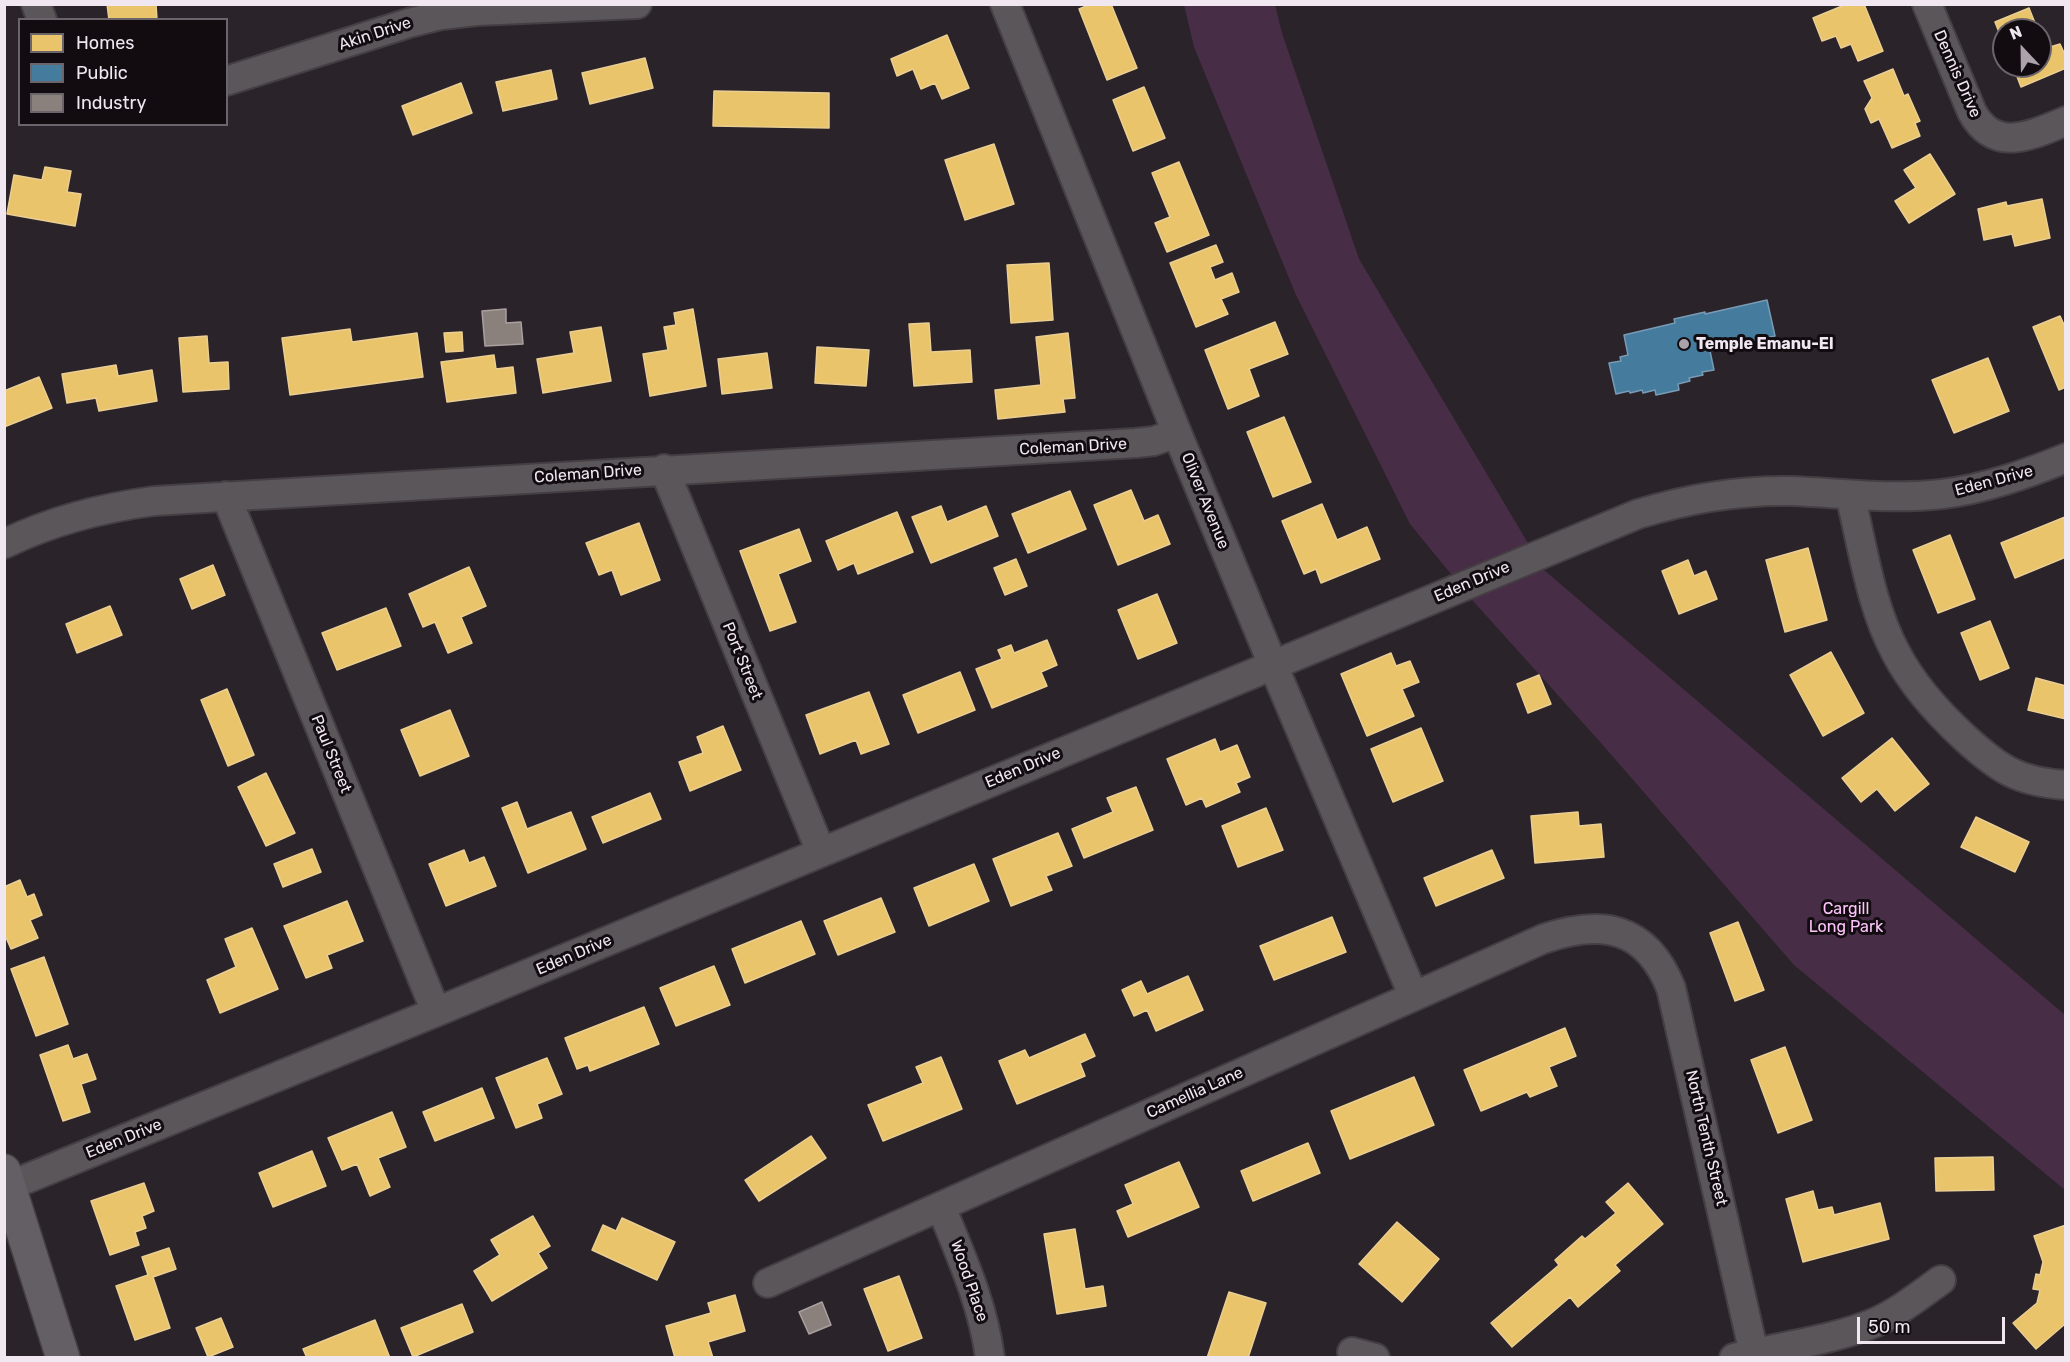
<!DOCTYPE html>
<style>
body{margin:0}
#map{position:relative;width:2070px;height:1362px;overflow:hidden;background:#2a2329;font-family:Rubik,sans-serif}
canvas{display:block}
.frame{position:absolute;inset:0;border:6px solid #f0e7f0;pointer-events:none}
.legend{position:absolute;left:18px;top:18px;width:210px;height:108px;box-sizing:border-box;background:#120c11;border:2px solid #6b646a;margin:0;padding:8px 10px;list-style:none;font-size:18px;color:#f0e7f0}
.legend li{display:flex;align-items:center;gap:12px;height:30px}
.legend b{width:30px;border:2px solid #6b646a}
.north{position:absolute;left:1992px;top:18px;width:60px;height:60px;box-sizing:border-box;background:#120c11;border:2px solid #6b646a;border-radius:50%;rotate:338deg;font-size:16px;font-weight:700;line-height:24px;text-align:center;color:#f0e7f0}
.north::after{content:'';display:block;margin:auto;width:21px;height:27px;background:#aba2aa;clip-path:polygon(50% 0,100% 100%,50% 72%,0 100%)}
.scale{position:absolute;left:1857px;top:1317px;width:148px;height:27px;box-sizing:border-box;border:3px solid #f0e7f0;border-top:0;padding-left:8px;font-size:18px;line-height:21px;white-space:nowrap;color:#f0e7f0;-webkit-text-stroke:4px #120c11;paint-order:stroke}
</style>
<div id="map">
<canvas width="2070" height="1362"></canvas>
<div class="frame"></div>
<ul class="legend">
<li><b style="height:16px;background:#e9c46a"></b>Homes</li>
<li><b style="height:16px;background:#457b9d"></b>Public</li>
<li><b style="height:16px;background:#8a817c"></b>Industry</li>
</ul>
<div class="north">N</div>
<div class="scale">50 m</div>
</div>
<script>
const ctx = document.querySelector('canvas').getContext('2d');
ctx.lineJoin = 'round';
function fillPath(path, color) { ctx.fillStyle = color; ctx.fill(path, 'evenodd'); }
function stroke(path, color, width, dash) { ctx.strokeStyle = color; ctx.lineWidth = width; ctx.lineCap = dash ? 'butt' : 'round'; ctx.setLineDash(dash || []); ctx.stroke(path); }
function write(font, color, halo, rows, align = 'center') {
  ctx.font = font + ' Rubik,sans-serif'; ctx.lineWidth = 6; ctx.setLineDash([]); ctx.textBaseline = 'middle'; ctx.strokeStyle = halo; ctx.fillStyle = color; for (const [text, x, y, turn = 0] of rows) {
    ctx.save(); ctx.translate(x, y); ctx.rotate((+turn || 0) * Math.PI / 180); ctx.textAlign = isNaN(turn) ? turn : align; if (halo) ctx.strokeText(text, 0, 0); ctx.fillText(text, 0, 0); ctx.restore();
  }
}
fillPath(new Path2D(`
 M1184,5H1275L1282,33L1359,259L1544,570L2065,1015V1190L1794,965L1601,743L1473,601L1410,524L1296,295L1194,47Z`), '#472d46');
const homes = new Path2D(`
 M107,4H156L157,20H109Z
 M1091,4H1111L1137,68L1107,80L1079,9Z
 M1847,4H1864L1883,51L1858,61L1851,44L1841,48L1836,36L1822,41L1813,18Z
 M2029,8L2035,23L2030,25L2032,30H2004V45L1995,22Z
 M947,35L969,88L942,99L935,83L921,89L913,69L897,76L891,59Z
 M2060,44L2066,57V68L2021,87L2013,66H2040V50Z
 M645,58L653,88L590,104L582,73Z
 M1893,69L1904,96L1908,94L1920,121L1915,123L1920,136L1892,148L1879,119L1871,123L1865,109L1872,98L1864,81Z
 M551,70L557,99L503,111L496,82Z
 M461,83L472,113L413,135L402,106Z
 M1144,87L1165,138L1133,151L1113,100Z
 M714,91L829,93V128L713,126Z
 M994,144L1014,204L965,220L945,160Z
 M1930,154L1955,194L1909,223L1895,201L1916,188L1904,170Z
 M1179,162L1209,235L1167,252L1155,223L1170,217L1152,173Z
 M45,167L71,171L67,192L81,194L75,226L7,214L14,175L42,180Z
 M2042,199L2050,238L2015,246L2012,234L1984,240L1978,209L2006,202L2007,206Z
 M1216,245L1223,262L1210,267L1215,280L1232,273L1239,292L1221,299L1228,314L1196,327L1170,263Z
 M1049,263L1053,320L1011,323L1007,265Z
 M693,309L706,386L650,396L643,354L668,350L664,327L676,325L674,313Z
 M2060,316L2066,329V387L2059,390L2033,327Z
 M1275,322L1288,354L1249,369L1259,396L1228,409L1205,350Z
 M929,323L931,352L970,350L972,382L914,386L909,324Z
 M601,327L611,381L543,393L537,359L574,353L570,332Z
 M350,329L352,342L417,333L423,377L290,395L282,338Z
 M462,332L463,351L446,352L444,333Z
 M1068,333L1075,398L1063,399L1065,412L998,419L995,390L1041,385L1036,337Z
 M207,336L209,363L228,362L229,389L183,392L179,338Z
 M817,347L869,350L866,386L815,383Z
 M767,353L772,388L722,394L718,359Z
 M494,355L496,369L513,367L516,393L447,402L441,362Z
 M1988,358L2009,411L1954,433L1932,380Z
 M116,365L118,376L152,370L157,401L99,411L96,398L67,403L62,374Z
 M39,377L52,408L4,427V391Z
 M1284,417L1311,482L1273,497L1247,432Z
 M1131,490L1144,521L1158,515L1170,544L1118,565L1094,505Z
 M1070,491L1086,529L1028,553L1012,514Z
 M1322,504L1337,540L1367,527L1380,559L1321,583L1316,569L1304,574L1282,521Z
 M941,506L947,522L986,506L998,536L931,563L912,517Z
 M897,512L913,552L858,574L854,563L838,570L826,541Z
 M2065,517L2066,557L2015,578L2001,543Z
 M639,523L660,580L621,595L612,570L599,575L586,543Z
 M799,529L811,561L778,574L796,622L770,631L740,551Z
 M1950,535L1975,599L1938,613L1913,550Z
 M1808,548L1827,620L1785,632L1766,560Z
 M1016,559L1027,586L1005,595L994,568Z
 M1688,560L1694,576L1706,571L1717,599L1679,614L1662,571Z
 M213,565L225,595L192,609L180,579Z
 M469,567L486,606L461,617L472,643L448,653L435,622L423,627L409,594Z
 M1157,594L1177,643L1138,659L1118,610Z
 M110,606L122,635L77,653L66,624Z
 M386,608L401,646L337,670L322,633Z
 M1990,621L2009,668L1980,680L1961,633Z
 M1047,640L1057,665L1041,672L1047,686L992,708L976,669L1002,659L998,650L1011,645L1014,653Z
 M1831,652L1864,713L1823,736L1790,675Z
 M1391,653L1396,666L1410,661L1419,682L1402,689L1414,716L1367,736L1341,674Z
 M960,672L975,710L918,733L903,695Z
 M1539,675L1551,704L1528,713L1517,684Z
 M2036,678L2066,686V719L2028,710Z
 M227,689L254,755L228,766L201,700Z
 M869,692L889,744L861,754L856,740L820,754L806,715Z
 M450,710L469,756L420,776L401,730Z
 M723,726L741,770L690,791L679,762L703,753L697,737Z
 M1421,728L1443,781L1393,802L1371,749Z
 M1892,738L1929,784L1895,811L1877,789L1861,802L1842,778Z
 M1215,739L1220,752L1237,745L1250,777L1236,783L1240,792L1206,807L1202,798L1186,805L1167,759Z
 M266,773L295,833L266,846L238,787Z
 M1136,787L1153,830L1084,858L1072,829L1113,812L1107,798Z
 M650,793L661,819L603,843L592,817Z
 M517,802L527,829L571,812L586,849L528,873L502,808Z
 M1266,808L1283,850L1238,867L1222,826Z
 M1578,812L1579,826L1601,824L1604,857L1535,863L1531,816Z
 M1976,817L2029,842L2015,872L1961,847Z
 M1058,833L1072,866L1046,876L1052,890L1011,906L993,859Z
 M312,849L321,872L283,887L274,864Z
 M464,850L469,863L484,857L496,886L446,906L429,864Z
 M1492,850L1504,878L1436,906L1424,878Z
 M974,864L989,901L929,926L914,888Z
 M20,880L27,897L34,894L42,915L30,920L38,938L11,949L4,933V887Z
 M881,898L895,932L838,955L824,921Z
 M347,901L363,941L327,955L332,968L306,978L284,926Z
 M1332,917L1346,952L1274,980L1260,946Z
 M801,921L815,954L745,983L732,949Z
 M1738,922L1764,990L1735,1001L1710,933Z
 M252,928L278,989L220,1013L207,980L236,967L225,939Z
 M44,957L68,1024L36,1036L11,969Z
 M714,966L730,1005L676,1026L660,988Z
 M1188,976L1203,1010L1156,1031L1147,1010L1134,1016L1122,990L1141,981L1147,994Z
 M644,1007L659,1044L590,1071L588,1065L577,1069L565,1038Z
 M1565,1028L1576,1056L1549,1067L1557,1086L1530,1097L1527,1092L1481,1111L1464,1070Z
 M1085,1034L1095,1056L1080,1063L1085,1076L1017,1104L999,1061L1025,1050L1029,1058Z
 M68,1045L73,1059L87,1054L96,1079L81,1084L90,1112L63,1121L40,1055Z
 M1785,1047L1812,1120L1778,1133L1751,1060Z
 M941,1057L962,1109L883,1141L868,1105L923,1083L916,1067Z
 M547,1058L562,1094L537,1104L542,1118L516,1128L496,1078Z
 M1414,1077L1434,1125L1350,1159L1331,1111Z
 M482,1088L494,1118L435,1141L423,1112Z
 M392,1112L406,1147L378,1158L390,1187L370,1196L357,1164L342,1170L328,1138Z
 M811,1136L826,1158L759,1201L745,1180Z
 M1308,1143L1320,1173L1253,1201L1241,1171Z
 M312,1151L326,1186L273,1207L259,1173Z
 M1993,1157L1994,1190L1936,1191L1935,1158Z
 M1179,1162L1199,1207L1128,1237L1117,1211L1133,1204L1125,1185Z
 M144,1183L154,1211L142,1216L146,1228L135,1232L139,1245L110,1255L91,1201Z
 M1628,1183L1663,1224L1615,1265L1620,1271L1578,1307L1570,1297L1512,1347L1491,1323L1559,1265L1555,1260L1582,1236L1585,1239L1616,1213L1606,1202Z
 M1813,1191L1818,1210L1832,1207L1834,1215L1880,1203L1889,1239L1803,1262L1786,1199Z
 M533,1216L550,1246L538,1253L547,1268L492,1301L474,1271L500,1255L491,1240Z
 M622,1218L675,1242L657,1280L592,1250L603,1225L616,1231Z
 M1397,1222L1439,1259L1402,1302L1359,1264Z
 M2066,1225L2065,1324L2036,1349L2013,1323L2037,1303L2040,1290L2033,1289L2036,1274L2040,1275L2043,1262L2034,1236Z
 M1075,1229L1085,1289L1103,1286L1106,1306L1057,1314L1044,1234Z
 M169,1248L176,1269L153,1277L170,1328L135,1340L116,1286L148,1275L142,1257Z
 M899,1276L922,1338L888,1351L864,1289Z
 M1229,1292L1266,1303L1248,1358H1207Z
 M735,1295L745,1331L708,1342L713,1358H675L666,1326L711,1313L708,1303Z
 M462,1304L473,1332L413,1357L401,1328Z
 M221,1318L233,1347L208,1357L196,1328Z
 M375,1320L390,1358H307L303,1349Z`);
fillPath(homes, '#e9c46a');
stroke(homes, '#ebce92', 1.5);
const public = new Path2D(`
 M1767,300L1775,336L1710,351L1714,370L1702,372L1703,375L1689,378L1690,381L1678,384L1679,390L1656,395L1655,390L1643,393L1642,390L1630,393L1629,391L1616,394L1609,363L1621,361L1620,357L1628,355L1624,335L1675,323L1674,319L1705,312V314Z`);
fillPath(public, '#457b9d');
stroke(public, '#789bb6', 1.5);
const industry = new Path2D(`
 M506,309V323L521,322L523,344L485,346L482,311Z
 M822,1302L831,1325L809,1334L799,1312Z`);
fillPath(industry, '#8a817c');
stroke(industry, '#a9a09f', 1.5);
const minor = new Path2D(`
 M36,4L42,20
 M1005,4L1177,433L1273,665L1413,995
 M1927,4L1972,112C1995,154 2032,135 2066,121
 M226,81L409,23L441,15L476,11L637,4
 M664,469L821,852
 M1850,495C1863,547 1870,605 1896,653C1913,686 1938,713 1965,738C1999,769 2018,782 2066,785
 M226,496L436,1012
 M4,544C53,520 101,508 154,501L1136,443L1154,441L1177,433
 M4,1188L436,1012L1638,514C1687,499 1739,490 1791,491C1842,493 1892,500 1942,494C1985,489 2026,474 2066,458
 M941,1207C961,1256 983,1304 990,1358
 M768,1283L1543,939C1602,919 1646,926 1671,988L1755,1358
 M1352,1352L1375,1358
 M1734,1358C1777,1347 1834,1340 1874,1323C1899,1312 1920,1295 1941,1280`);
const major = new Path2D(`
 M4,1171L63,1358`);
stroke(minor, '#453f44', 32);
stroke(major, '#453f44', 36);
stroke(minor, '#5a5659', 28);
stroke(major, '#645f64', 33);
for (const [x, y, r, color] of [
 [1684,344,6,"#aba2aa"]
]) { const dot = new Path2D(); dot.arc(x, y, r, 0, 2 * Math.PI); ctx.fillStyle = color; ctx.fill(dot); stroke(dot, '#120c11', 2); }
write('16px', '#f0e7f0', '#120c11', [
 ["Akin Drive",375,34,-18],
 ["Dennis Drive",1957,74,66],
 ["Coleman Drive",1073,447,-3],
 ["Coleman Drive",588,474,-4],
 ["Eden Drive",1994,481,-15],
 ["Oliver Avenue",1205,501,68],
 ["Eden Drive",1472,582,-23],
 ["Port Street",742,661,68],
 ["Paul Street",331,754,68],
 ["Eden Drive",1023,768,-23],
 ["Eden Drive",574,955,-23],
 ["Camellia Lane",1195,1093,-24],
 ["North Tenth Street",1706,1138,77],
 ["Eden Drive",124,1139,-22],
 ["Wood Place",969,1281,71]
]);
write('bold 16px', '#f0e7f0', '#120c11', [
 ["Temple Emanu-El",1696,344]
], 'left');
write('16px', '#fdc4fb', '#120c11', [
 ["Cargill",1846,909],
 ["Long Park",1846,927]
]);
</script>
